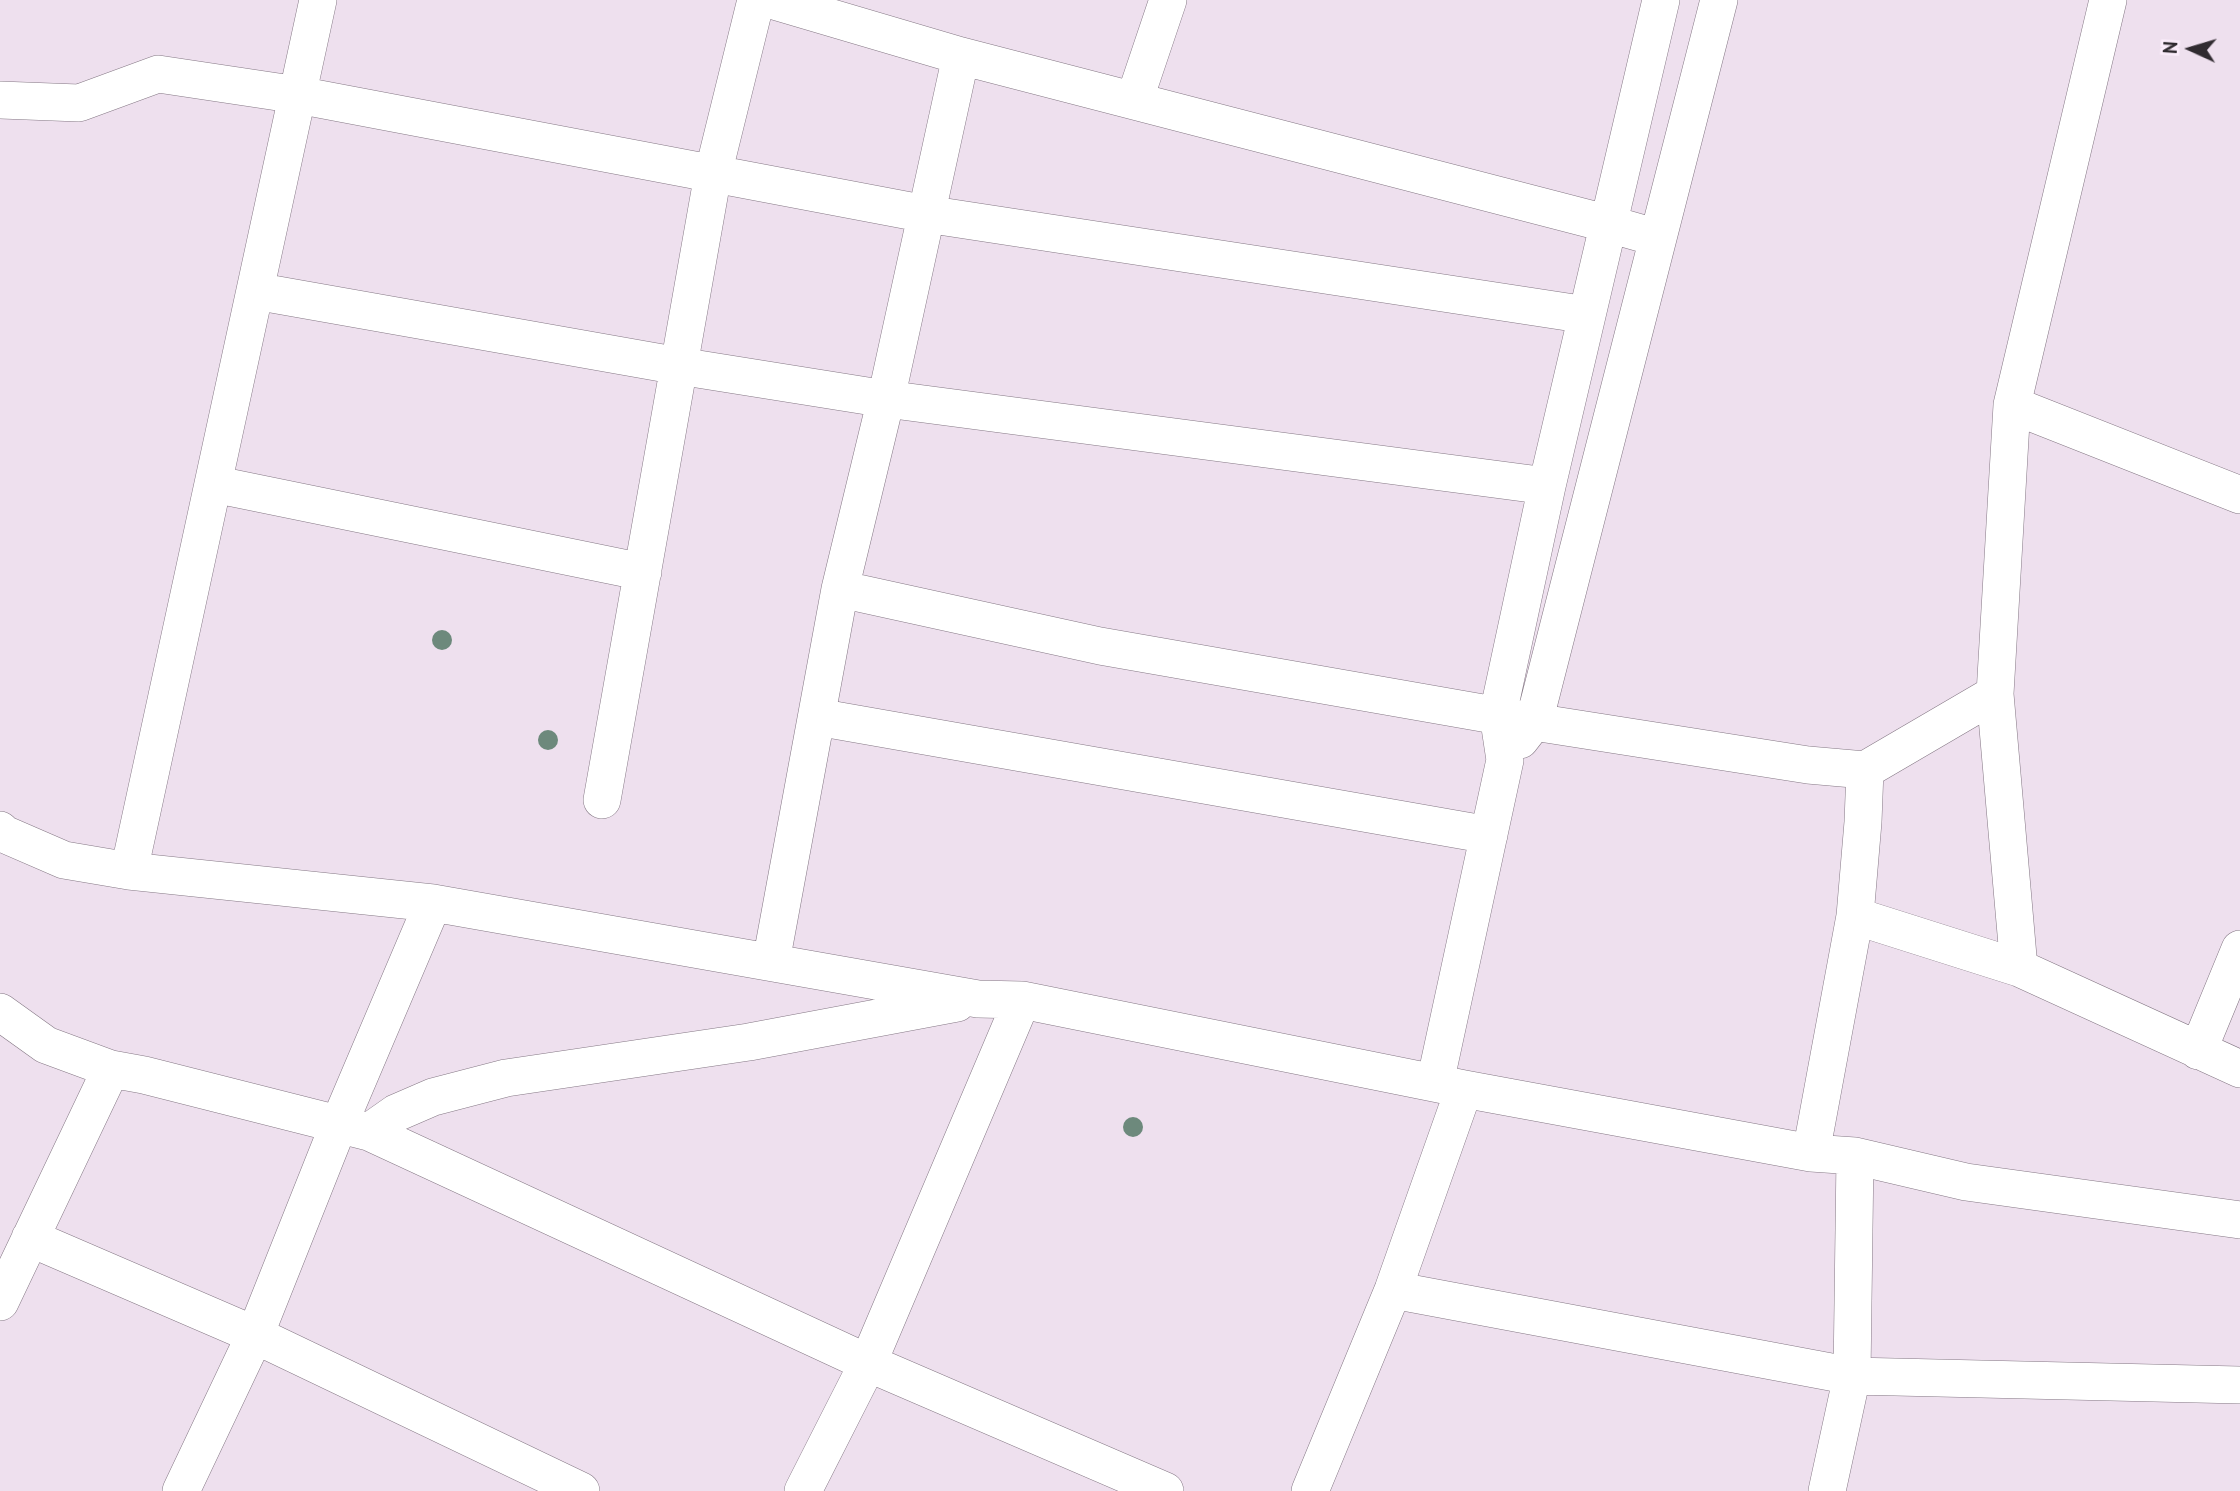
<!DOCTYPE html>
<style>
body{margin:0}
#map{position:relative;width:2240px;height:1491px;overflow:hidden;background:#eee0ee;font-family:"PT Sans",sans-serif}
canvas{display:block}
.north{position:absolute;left:2156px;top:14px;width:70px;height:70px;-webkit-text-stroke:5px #fbedfb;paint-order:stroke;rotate:274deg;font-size:19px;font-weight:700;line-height:28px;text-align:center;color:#302b30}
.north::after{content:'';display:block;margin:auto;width:24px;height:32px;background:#302b30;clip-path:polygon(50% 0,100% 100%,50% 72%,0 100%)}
</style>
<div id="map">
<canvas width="2240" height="1491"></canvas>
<div class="north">N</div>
</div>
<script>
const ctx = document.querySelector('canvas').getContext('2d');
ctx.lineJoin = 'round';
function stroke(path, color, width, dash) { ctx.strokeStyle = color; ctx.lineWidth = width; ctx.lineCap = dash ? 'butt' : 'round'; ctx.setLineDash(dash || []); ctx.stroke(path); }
const minor = new Path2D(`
 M771,0L961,56L1609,224L1658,238
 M0,100L79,103L158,74L298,95L926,214L1587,315
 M1134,101L1168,0
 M255,291L679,366L886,399L1547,486
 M2012,405L2240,495
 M213,484L643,572
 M840,589L1100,646L1534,722L1808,765L1865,770L1863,822L1855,916L1811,1153
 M817,717L1489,835
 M1520,740L1534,722L1719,0
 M1865,770L1995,694
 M602,800L713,174L756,0
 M0,830L4,834L64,860L129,871L433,903L978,999L1022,1000L1464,1089L1811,1153L1855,1156L1966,1182L2240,1220
 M129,871L318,0
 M1855,916L2019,968L2240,1069
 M771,962L840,589L886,399L961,56
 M2019,968L1995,694L2012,405L2108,0
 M0,1012L46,1045L111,1069L144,1075L369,1132L868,1363L1165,1491
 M2198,1051L2240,949
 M1435,1083L1505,760L1498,714L1547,486L1661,0
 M369,1132L396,1113L433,1097L506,1078L749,1042L957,1003
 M30,1238L255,1335L581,1491
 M1393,1290L1852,1376L2240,1385
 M0,1302L111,1069
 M181,1491L255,1335L339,1124L433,903
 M803,1491L868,1363L1022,1000
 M1310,1491L1393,1290L1464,1089
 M1827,1491L1852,1376L1855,1156`);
stroke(minor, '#857885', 38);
stroke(minor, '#fff', 37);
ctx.fillStyle = '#6d897c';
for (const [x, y] of [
 [442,640],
 [548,740],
 [1133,1127]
]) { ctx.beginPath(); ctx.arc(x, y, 10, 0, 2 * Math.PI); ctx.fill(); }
</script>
